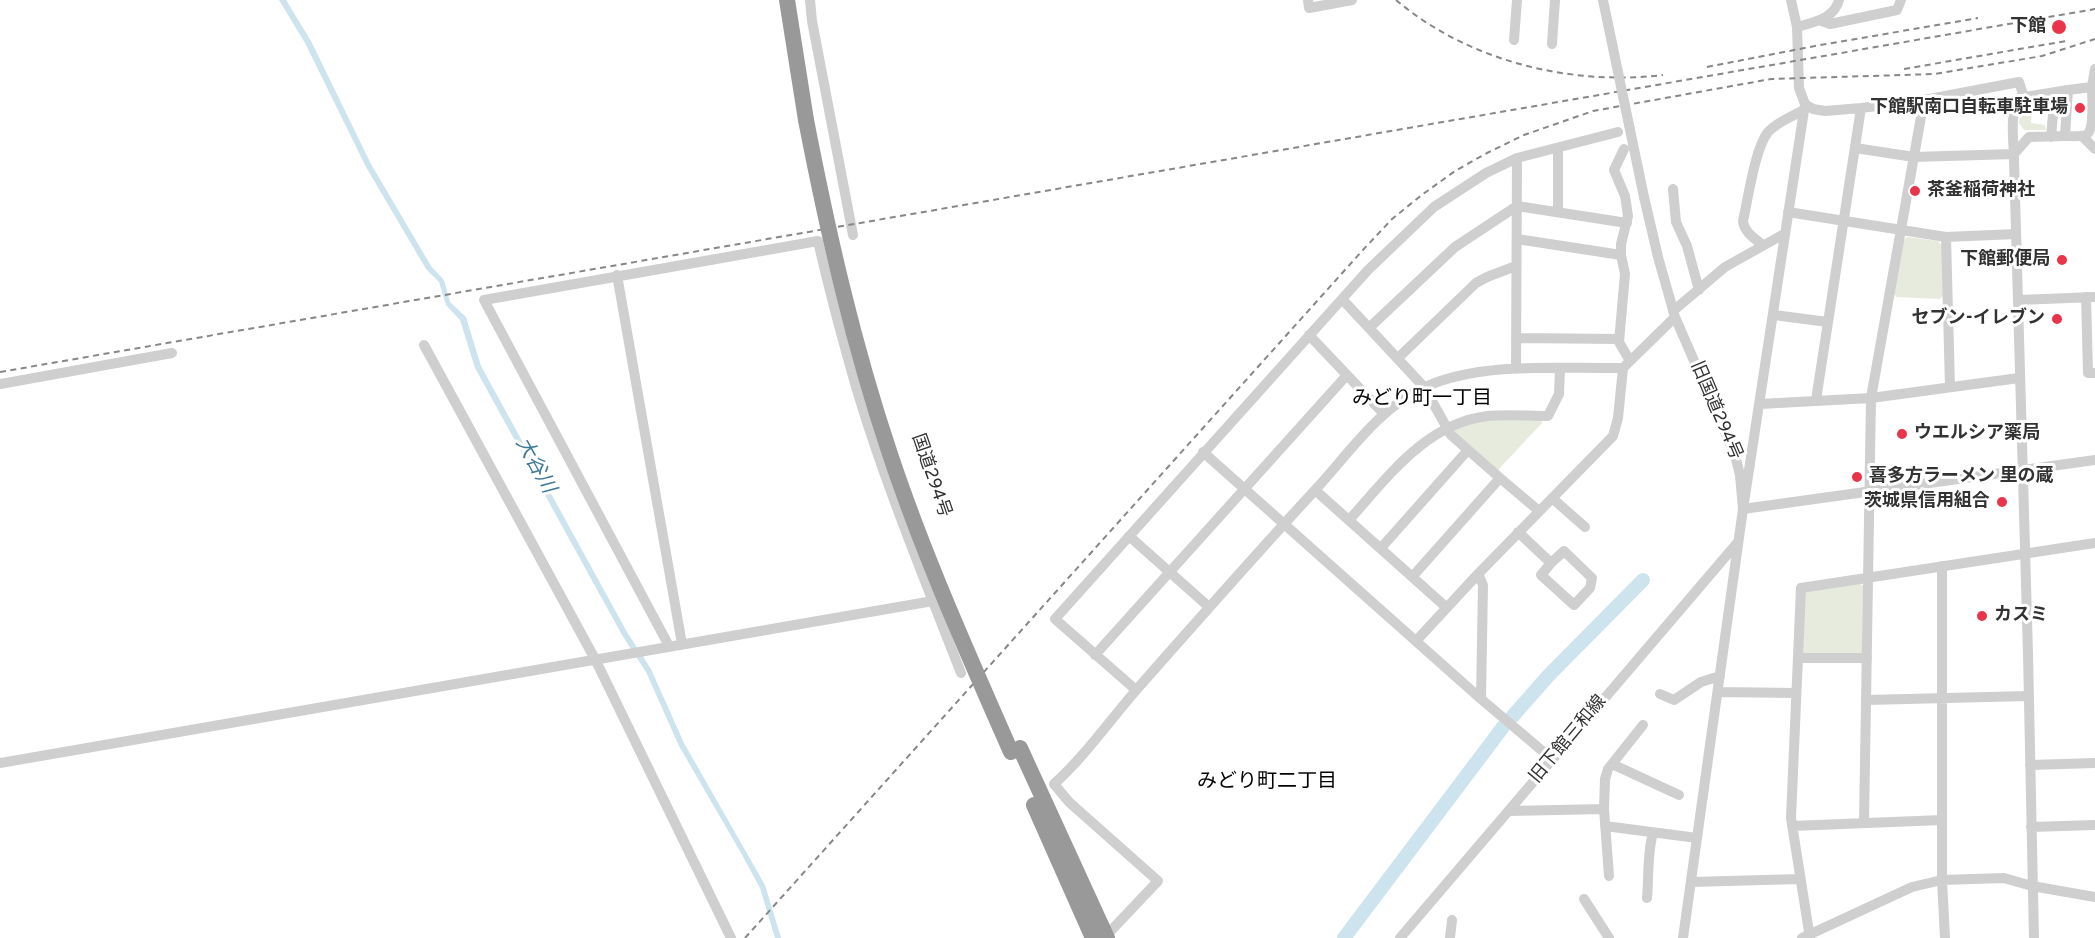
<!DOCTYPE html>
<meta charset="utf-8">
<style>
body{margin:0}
canvas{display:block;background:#fff}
</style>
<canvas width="2095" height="938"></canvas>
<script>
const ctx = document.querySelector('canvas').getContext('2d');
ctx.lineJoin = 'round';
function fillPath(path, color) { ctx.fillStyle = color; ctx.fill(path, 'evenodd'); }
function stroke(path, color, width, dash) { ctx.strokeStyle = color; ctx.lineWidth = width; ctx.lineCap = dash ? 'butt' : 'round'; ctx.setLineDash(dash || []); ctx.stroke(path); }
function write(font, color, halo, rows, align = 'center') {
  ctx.font = font + ' Overpass,"Noto Sans JP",sans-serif'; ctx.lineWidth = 6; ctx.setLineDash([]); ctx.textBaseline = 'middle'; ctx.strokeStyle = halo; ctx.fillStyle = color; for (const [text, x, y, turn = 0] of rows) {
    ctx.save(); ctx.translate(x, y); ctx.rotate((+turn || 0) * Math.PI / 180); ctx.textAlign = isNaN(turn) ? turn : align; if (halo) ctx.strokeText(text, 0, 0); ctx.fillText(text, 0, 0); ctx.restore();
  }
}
fillPath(new Path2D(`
 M2044,99H2047L2045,106L2032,109L2031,123L2045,125L2046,130H2024L2019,123C2021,103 2026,103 2044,99Z
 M1907,237L1938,241L1943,247L1944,295L1940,299L1896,297L1894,294L1903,241Z
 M1541,419L1542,423L1498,470L1454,433L1455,429L1483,420Z
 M1858,582L1863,586L1862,653L1802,655L1804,593L1807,590Z`), '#e6ebde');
fillPath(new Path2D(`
 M279,0H286L311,41L371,164L431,266L444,280L450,302L466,317L481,366L627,632L651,669L684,743L765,885L781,938H775L760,888L741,853L679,746L646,672L622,635L475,368L460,320L446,305L439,282L426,269L366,167L305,43Z`), '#cde3ee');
stroke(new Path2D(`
 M1512,717L1549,675L1643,580
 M1344,938L1503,727`), '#cde3ee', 14);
stroke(new Path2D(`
 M810,0L812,21L853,235
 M1308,0L1309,8L1352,0
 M1791,0L1797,27L1799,88L1805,104L1743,509L2095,460
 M1819,20L1830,24L1897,10L1901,0
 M1797,27C1814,22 1834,19 1839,0
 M1514,40L1517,0
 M1552,44L1555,0
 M2092,87L2095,69
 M1805,104L1813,109L1825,111L1861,108L1924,100L2019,82L2024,97
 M2065,136C2071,136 2080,137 2086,135C2095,130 2092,98 2092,87L2068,90
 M2082,136L2095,149
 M2051,137L2055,92
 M1558,148V212
 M1855,148L1914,157L2014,154L2029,137L2065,136L2068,90L2019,98C2009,114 2014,141 2014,160L2028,654L2034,938
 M1624,149L1614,170L1625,196L1628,216L1621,244V255L1625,274L1619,342L1630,361
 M1673,189L1676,222L1687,246L1699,290
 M1644,197L1658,257L1675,317L1735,455L1740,475L1743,509L1683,938
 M1788,212L1946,237L2016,234
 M1946,237L1950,387
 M1517,239L1621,255
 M1763,245C1755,239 1744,232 1743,221C1748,199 1755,148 1768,132C1777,122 1793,116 1804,110
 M617,275L682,644
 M2086,297L2088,373H2095
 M1342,299L1424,387L1451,435L1500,478L1413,576
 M2018,300L2095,297
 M1673,311L1725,267L1784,234
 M1774,315L1828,322
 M1369,328L1455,247L1517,206L1627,223
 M1309,335L1384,414
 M1516,338L1619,339
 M424,345L595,659L731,938
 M1398,358L1476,283L1487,277L1516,266
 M1516,369L1517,158
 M0,384L172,353
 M1816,400L1861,108
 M1760,404L1871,398L2019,378
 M1203,452L1481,699L1553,760
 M1500,478L1539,511
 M1315,490L1447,608
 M1552,498L1585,527
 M1349,520C1388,477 1426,423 1488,416C1507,414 1528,416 1548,416L1559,394L1560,369
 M1518,532L1551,563L1564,551L1592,578L1590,588L1574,605L1541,575L1551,563
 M1129,536L1209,607
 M1381,548L1468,450
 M1942,566V880L1945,938
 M1478,574L1483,585L1481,699
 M1416,641L1478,574L1613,436L1618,418L1623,368L1675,317
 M669,646L484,300L818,241C829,290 842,338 856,387C885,484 924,578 961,673
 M1095,655L1347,375
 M1799,658H1867
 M1136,690L1055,619L1368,270L1434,207L1486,173L1517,158L1618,132
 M1718,692L1796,693
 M1660,694L1674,700L1701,682L1720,676
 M1866,700L2028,696
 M0,763L933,601
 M1612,764L1679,795
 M2030,765L2095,763
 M1604,809L1605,779L1608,769L1643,725
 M1509,811L1604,809L1609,876
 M1864,823L1871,398L1924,100
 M1605,826L1697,838
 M1792,826L1942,820
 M2031,827L2095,825
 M1691,882L1800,879
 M1647,898C1649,876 1647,854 1653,833
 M1584,899L1609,938
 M1104,938L1158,881L1069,802L1054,784C1086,755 1110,720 1138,688C1197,621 1256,554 1317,488C1349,453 1380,407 1425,387C1481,361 1562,369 1623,368
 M1400,938L1738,542
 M1450,938L1452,920
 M1802,938L1912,887L1942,880L2004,878L2032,886L2095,897
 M1810,938L1791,818L1801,588L2095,543`), '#cfcfcf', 10);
stroke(new Path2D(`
 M787,0L806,120
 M1020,748L1107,938
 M1034,805L1093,938`), '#999', 16);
stroke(new Path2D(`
 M1396,0C1468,61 1570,86 1663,75
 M1707,67L1815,46L1978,18
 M1904,69L2066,41
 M0,372L2095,9
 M745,938L1362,251L1392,219L1423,194L1455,171L1487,153L1524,135L1593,111L1771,79L1935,74L2042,56L2095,39`), '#878787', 2, [6, 4.5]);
stroke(new Path2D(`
 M1603,0L1644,197`), '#cfcfcf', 10);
stroke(new Path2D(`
 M806,120C828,233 853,344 890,454C924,556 968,654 1011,752`), '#999', 16);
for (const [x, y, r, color] of [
 [2059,27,8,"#e8354b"],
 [2080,108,6,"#e8354b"],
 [1915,191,6,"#e8354b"],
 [2062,260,6,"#e8354b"],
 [2057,319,6,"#e8354b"],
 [1902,434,6,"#e8354b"],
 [1857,477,6,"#e8354b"],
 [2002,502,6,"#e8354b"],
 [1982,616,6,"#e8354b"]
]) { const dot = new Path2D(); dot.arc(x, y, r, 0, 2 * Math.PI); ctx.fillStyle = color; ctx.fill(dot); stroke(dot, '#fff', 2); }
write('bold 18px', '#323232', '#fff', [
 ["下館",2046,27],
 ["下館駅南口自転車駐車場",2068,108],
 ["茶釜稲荷神社",1927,191,"left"],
 ["下館郵便局",2050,260],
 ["セブン-イレブン",2045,319],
 ["ウエルシア薬局",1914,434,"left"],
 ["喜多方ラーメン 里の蔵",1869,477,"left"],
 ["茨城県信用組合",1990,502],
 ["カスミ",1994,616,"left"]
], 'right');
write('18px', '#323232', '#fff', [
 ["旧国道294号",1715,411,67],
 ["国道294号",930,476,71],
 ["旧下館三和線",1569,740,-50]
]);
write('20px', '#000', '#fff', [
 ["みどり町一丁目",1422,400],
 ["みどり町二丁目",1267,783]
]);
write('italic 20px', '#3d7897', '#fff', [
 ["大谷川",534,466,61]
]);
</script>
